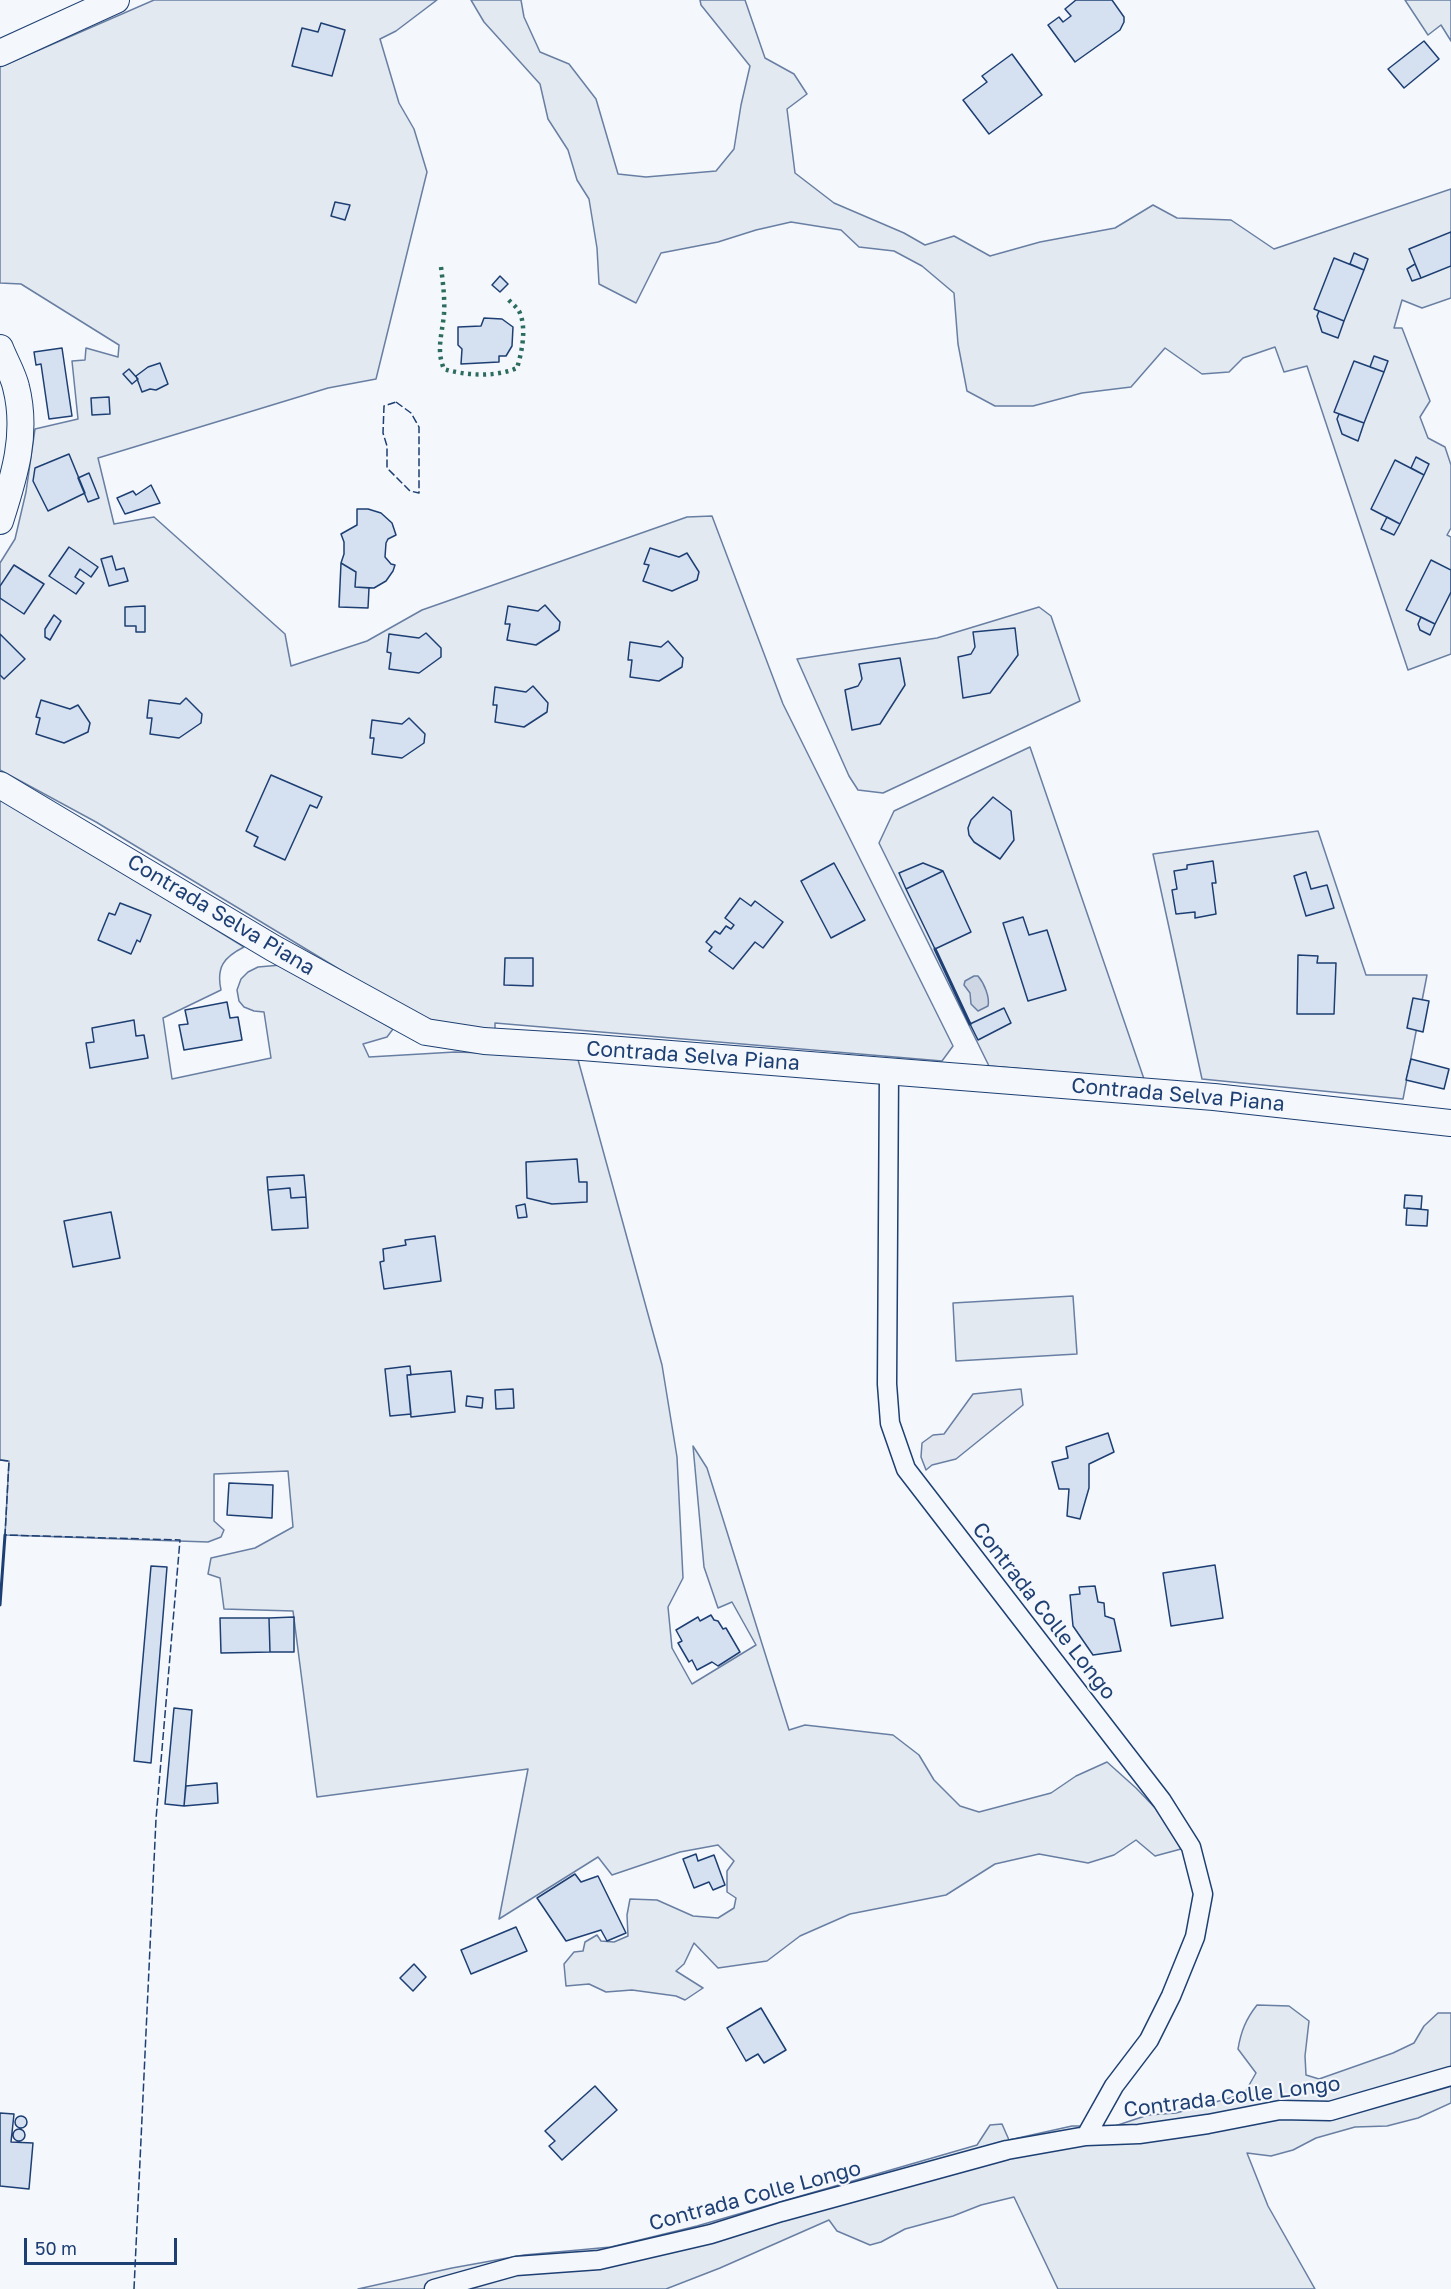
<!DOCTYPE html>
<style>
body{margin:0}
#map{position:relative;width:1451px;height:2289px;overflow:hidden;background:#f4f7fb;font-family:"Golos Text",sans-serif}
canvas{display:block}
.scale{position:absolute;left:24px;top:2238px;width:153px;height:27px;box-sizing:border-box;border:3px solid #1d3f73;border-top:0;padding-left:8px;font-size:18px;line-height:21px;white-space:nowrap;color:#1d3f73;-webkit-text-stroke:4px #f4f7fb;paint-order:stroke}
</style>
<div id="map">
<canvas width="1451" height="2289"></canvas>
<div class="scale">50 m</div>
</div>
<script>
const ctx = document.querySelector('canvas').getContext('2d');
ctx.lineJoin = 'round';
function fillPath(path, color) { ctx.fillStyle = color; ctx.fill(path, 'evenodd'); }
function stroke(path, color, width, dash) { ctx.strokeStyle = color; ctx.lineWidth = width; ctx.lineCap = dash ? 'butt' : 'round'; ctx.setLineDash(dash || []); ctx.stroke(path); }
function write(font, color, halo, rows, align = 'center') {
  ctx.font = font + ' "Golos Text",sans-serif'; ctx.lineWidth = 4.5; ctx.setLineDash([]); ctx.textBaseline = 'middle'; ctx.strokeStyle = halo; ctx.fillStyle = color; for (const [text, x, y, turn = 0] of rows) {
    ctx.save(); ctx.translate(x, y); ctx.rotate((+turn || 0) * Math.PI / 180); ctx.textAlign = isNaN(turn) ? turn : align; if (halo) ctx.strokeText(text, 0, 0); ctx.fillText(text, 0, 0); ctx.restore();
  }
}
const green = new Path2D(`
 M154,0H437L396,31L380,39L399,103L414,129L427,172L376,379L328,388L98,458L114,524L154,517L285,634L291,666L367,641L422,610L687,517L712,516L783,704L953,1046L942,1061L495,1023V1030L439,1023L405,1009L96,822L0,770V563L15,539L26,492L35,429L78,419L72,361L85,360L86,348L118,357L119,345L21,284L0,283V67Z
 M471,0H521L524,17L540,52L569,64L596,99L618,174L646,177L716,171L734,149L741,105L750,66L701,5L700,0H745L765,58L794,74L807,94L787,109L795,173L834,203L904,233L925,245L954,236L990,256L1040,242L1115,228L1153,205L1177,218L1231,220L1274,249L1451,189V298L1422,308L1402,300L1394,328H1402L1430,401L1420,417L1428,438L1445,447L1451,465V528L1447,535L1451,537V654L1408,670L1307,366L1284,372L1275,347L1243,358L1229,372L1202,374L1165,348L1131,387L1082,393L1033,406H995L967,391L958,344L954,293L922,266L894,251L859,247L841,230L791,222L756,230L718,242L661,253L636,303L599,284L597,248L589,199L577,180L568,150L548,119L540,84L484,22Z
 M1405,0H1451V41L1441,25L1428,35Z
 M1039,607L1051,616L1080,701L883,793L858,790L849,776L797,659L937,638Z
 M1030,747L1144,1079L989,1066L879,843L894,811Z
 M0,796L244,947C224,957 216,967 221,990L163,1018L172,1079L271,1058L264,1012L254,1011L244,1007L239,1001L237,990L241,979L248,972L258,967L281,965L393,1029L387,1037L363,1044L369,1057L455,1052L577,1056L662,1365L677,1457L683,1578L668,1607L672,1648L692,1684L756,1645L732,1602L718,1608L704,1567L693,1446L707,1468L789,1730L805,1725L893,1735L919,1755L934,1780L960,1806L979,1812L1051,1793L1076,1776L1107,1762L1136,1788L1162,1815L1181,1849L1155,1856L1136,1840L1114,1855L1088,1863L1039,1854L995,1864L946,1895L850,1914L800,1936L767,1961L718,1968L694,1943L684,1964L676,1971L703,1988L685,2000L676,1996L632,1990L606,1992L589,1984L566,1986L564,1964L574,1952L583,1951L585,1942L597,1935L601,1941L614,1942L628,1936L627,1915L630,1899L657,1900L693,1916L718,1918L734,1908L736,1898L727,1892V1871L734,1861L718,1845L680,1852L612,1875L598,1857L499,1919L528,1769L317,1797L293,1611L224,1609L220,1578L208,1574L211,1558L255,1548L293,1527L288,1471L214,1474V1521L224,1530L221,1537L208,1542L5,1535L9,1461L0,1460Z
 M1318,831L1366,975H1427L1403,1099L1202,1079L1153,854Z
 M1073,1296L1077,1354L956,1361L953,1303Z
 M1257,2005L1289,2006L1309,2021L1305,2056L1306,2075L1319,2079L1393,2053L1414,2043L1424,2026L1438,2013H1451V2103L1418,2118L1387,2126L1355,2127L1316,2138L1293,2150L1271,2156L1247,2153L1268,2206L1315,2289H1058L1014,2197L981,2205L953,2216L905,2229L881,2242L870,2245L837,2231L829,2220L720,2268L666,2289H358L452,2268L524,2255L611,2247L697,2226L977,2145L990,2125L1002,2124L1009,2140L1072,2126H1115L1148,2115L1176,2113L1244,2094L1256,2073L1238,2049C1241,2031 1246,2019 1257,2005Z`);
fillPath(green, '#e3e9f0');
stroke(green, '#687fa3', 1.5);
const parking = new Path2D(`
 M1021,1389L1023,1405L956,1459L932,1465L926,1470L921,1457L922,1443L933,1435L944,1434L973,1394Z`);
fillPath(parking, '#e3e8f0');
stroke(parking, '#687fa3', 1.5);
const water = new Path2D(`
 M974,976H978C984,983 990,997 988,1006L978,1011L971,1004L970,993L964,985L965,981Z`);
fillPath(water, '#cfd7e4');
stroke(water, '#687fa3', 1.5);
const building = new Path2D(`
 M1076,0H1112L1124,17V22L1120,30L1075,62L1048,25L1059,17L1063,22L1071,16L1065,9Z
 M321,23L345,30L332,76L292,66L302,28L318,32Z
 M1424,41L1439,59L1404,88L1388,69Z
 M1012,54L1042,95L989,134L963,100L987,82L982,76Z
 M335,202L350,205L345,220L331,216Z
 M1451,232V266L1421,278L1409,249Z
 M1354,253L1368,259L1364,270L1350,264Z
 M1334,258L1364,270L1344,321L1314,309Z
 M1415,264L1421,278L1412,281L1407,269Z
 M500,276L508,284L500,292L492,285Z
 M1319,311L1344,321L1338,338L1322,332L1317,316Z
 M484,318L502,319L513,327L512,346L506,356H499V362L461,364L462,349L458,345V327L481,326Z
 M62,348L72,416L49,419L41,364L36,365L34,352Z
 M1374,356L1388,361L1384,372L1370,367Z
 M1354,361L1384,372L1364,423L1334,412Z
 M160,363L168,384L156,390L150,389L142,392L136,376L148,367Z
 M129,369L138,379L132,384L123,374Z
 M109,397L110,414L92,415L91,398Z
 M1339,414L1364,423L1358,441L1342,434L1337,419Z
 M69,454L85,493L48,511L33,481L35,468Z
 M1416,457L1429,464L1424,475L1411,468Z
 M1395,460L1424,475L1400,524L1371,509Z
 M89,473L99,498L88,502L78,478Z
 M151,485L160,503L125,514L117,498L133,491L136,495Z
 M357,509H368L381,513L392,523L396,535L388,539L386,543L385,557L391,564L395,565L393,571L386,581L374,588L355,587L356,572L341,563L344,554V542L341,534L357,525Z
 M1387,517L1400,524L1394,535L1381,529Z
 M69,547L98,567L91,577L80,569L75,577L84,583L76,594L49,576Z
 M650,548L679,557L687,553L699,572L697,580L672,591L643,581L649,565L644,564Z
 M112,556L116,570L124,568L128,581L109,586L101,559Z
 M1431,560L1451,570V592L1435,624L1406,610Z
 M341,563L356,572L355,587L369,588L368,608L339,607Z
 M14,565L44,584L24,614L0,598V586Z
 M545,605L560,622L559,630L536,645L507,640L510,624H505L508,606L538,611Z
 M145,606V632H136V626H125V607Z
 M54,615L61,621L50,640L45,637V629Z
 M1421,617L1435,624L1430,635L1420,630L1418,624Z
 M1015,628L1018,655L990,693L963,698L958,657L971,654L975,647L973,632Z
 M426,633L441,648V657L419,673L389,669L391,653L387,652L389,634L419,638Z
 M0,634L25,659L4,679L0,675Z
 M668,641L683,658L682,667L659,681L630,677L632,660H628L630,642L661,647Z
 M900,658L905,685L880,724L852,730L845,690L858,686L862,679L859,664Z
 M533,686L548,703L547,712L524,727L495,722L497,705H493L495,687L526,692Z
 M186,698L202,714L201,723L179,738L150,734L152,718H147L149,700L180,704Z
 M41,700L70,709L78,705L90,723L88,732L64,743L36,734L40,718L36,717Z
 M409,718L425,734L424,743L402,758L372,754L374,738H370L372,720L402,724Z
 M271,775L322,797L317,808L310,805L285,860L254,846L258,837L246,831Z
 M993,797L1011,811L1014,840L1000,859L974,842L969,835L968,828L971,820Z
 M1213,861L1216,883H1212L1216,914L1195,918V912L1176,914L1172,890L1177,889L1174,871L1187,869V865Z
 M834,863L865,920L831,938L801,881Z
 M923,863L943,871L906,889L899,873Z
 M943,871L971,932L935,949L906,889Z
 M1306,872L1311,889L1327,885L1334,908L1306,916L1294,876Z
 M740,898L751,906L755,901L783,922L763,948L755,942L733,969L709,951L712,947L706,942L715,931L720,934L726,926L731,929L734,925L725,918Z
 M120,903L151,915L140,942L137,940L131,954L98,940L109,913L115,915Z
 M1023,917L1029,935L1047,930L1066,990L1028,1001L1003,923Z
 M1298,955L1318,956L1317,963H1336L1334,1014H1297Z
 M505,958H533V986L504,985Z
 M1413,998L1429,1001L1423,1032L1407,1028Z
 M227,1002L230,1018L238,1017L242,1040L184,1050L179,1025L188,1024L185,1010Z
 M1004,1008L1011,1023L978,1040L970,1024Z
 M134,1020L136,1036L144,1035L148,1058L90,1068L86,1043L94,1042L92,1028Z
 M1411,1059L1449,1069L1444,1089L1406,1080Z
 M577,1159L579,1182H587V1202L552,1204L527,1198L526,1162Z
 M304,1175L306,1197L291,1198L290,1188L268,1190L267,1177Z
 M290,1188L291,1198L306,1197L308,1228L272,1230L268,1190Z
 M1405,1195L1422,1196L1421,1209L1404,1208Z
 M525,1204L527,1217L518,1218L516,1206Z
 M1407,1208L1428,1210L1427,1226L1406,1225Z
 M111,1212L120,1258L73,1267L64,1221Z
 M435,1236L441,1281L384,1289L380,1262L384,1261L383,1249L406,1245L405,1240Z
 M410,1366L411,1375H407L411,1414L390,1416L385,1369Z
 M451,1371L455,1412L411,1417L407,1375Z
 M513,1389L514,1408L496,1409L495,1390Z
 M467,1396L483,1398L482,1408L466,1406Z
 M1108,1433L1114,1452L1089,1464V1488L1080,1519L1067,1516L1069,1489H1059L1052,1462L1068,1458L1066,1447Z
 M229,1483L273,1485L272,1518L227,1515Z
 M1215,1565L1223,1618L1171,1626L1163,1573Z
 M151,1566L167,1567L151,1763L134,1761Z
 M1095,1586L1098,1602L1104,1603L1105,1616L1114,1619L1121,1651L1093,1655L1073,1626L1070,1595L1080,1594L1079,1587Z
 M711,1615L714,1620L718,1621L723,1629L726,1628L740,1652L718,1666L712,1662L697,1670L692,1660L689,1662L678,1643L682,1641L676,1630L698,1617L700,1621Z
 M294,1617V1652H270L269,1618Z
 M220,1618H269L270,1652L221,1653Z
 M174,1708L192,1710L184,1806L165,1804Z
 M217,1783L218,1803L184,1806L186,1786Z
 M696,1854L698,1861L714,1855L725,1885L713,1890L709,1882L694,1888L683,1859Z
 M575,1874L581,1882L598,1876L626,1933L607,1941L601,1930L566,1941L537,1898Z
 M516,1927L527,1951L471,1974L461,1950Z
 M414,1964L426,1977L413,1991L400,1978Z
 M761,2008L786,2050L764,2063L758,2054L746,2061L727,2028Z
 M595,2086L617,2110L562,2160L549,2146L555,2141L545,2131Z
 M0,2113L14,2114L11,2142L33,2143L29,2189L0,2186Z
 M15 2122a6 6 0 1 1 12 0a6 6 0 1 1-12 0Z
 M13 2135a6 6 0 1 1 12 0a6 6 0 1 1-12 0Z`);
fillPath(building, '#d5e0f0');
stroke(building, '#1d3f73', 1.5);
const street = new Path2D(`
 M889,1071L887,1384L890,1423L906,1469L1162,1801L1191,1847L1203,1894L1195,1937L1171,1996L1149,2040L1114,2086L1086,2136
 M434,2289L516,2266L599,2260L711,2234L781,2212L1007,2150L1086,2136L1139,2134L1208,2124L1280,2110L1330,2111L1451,2076`);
const secondary = new Path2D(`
 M0,53L116,0
 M0,348C5,361 13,374 16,387C28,434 14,477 0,521
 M0,785L273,948L426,1032L484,1041L582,1047L1214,1097L1451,1123`);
stroke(street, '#1d3f73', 21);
stroke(secondary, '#1d3f73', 28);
stroke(street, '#f4f7fb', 18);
stroke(secondary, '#f4f7fb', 26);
stroke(new Path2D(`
 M441,267C443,283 445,299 444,314C442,335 436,350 444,369C466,376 497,377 517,368C522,352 527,327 519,311C516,306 510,302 506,297`), '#2c6c60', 4.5, [3, 4.5]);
stroke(new Path2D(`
 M396,402L411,413L419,427V493L410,491L387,468V446L383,433L384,406Z
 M0,1460L9,1461L5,1535L180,1540L156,1819L134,2289`), '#1d3f73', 1.5, [8, 3]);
stroke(new Path2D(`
 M935,949L970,1024
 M0,1605L5,1535`), '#1d3f73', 3);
write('21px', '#1d3f73', '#f4f7fb', [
 ["Contrada Selva Piana",221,915,31],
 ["Contrada Selva Piana",693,1056,4],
 ["Contrada Selva Piana",1178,1095,5],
 ["Contrada Colle Longo",1044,1611,52],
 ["Contrada Colle Longo",1232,2097,-7],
 ["Contrada Colle Longo",755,2196,-15]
]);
</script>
